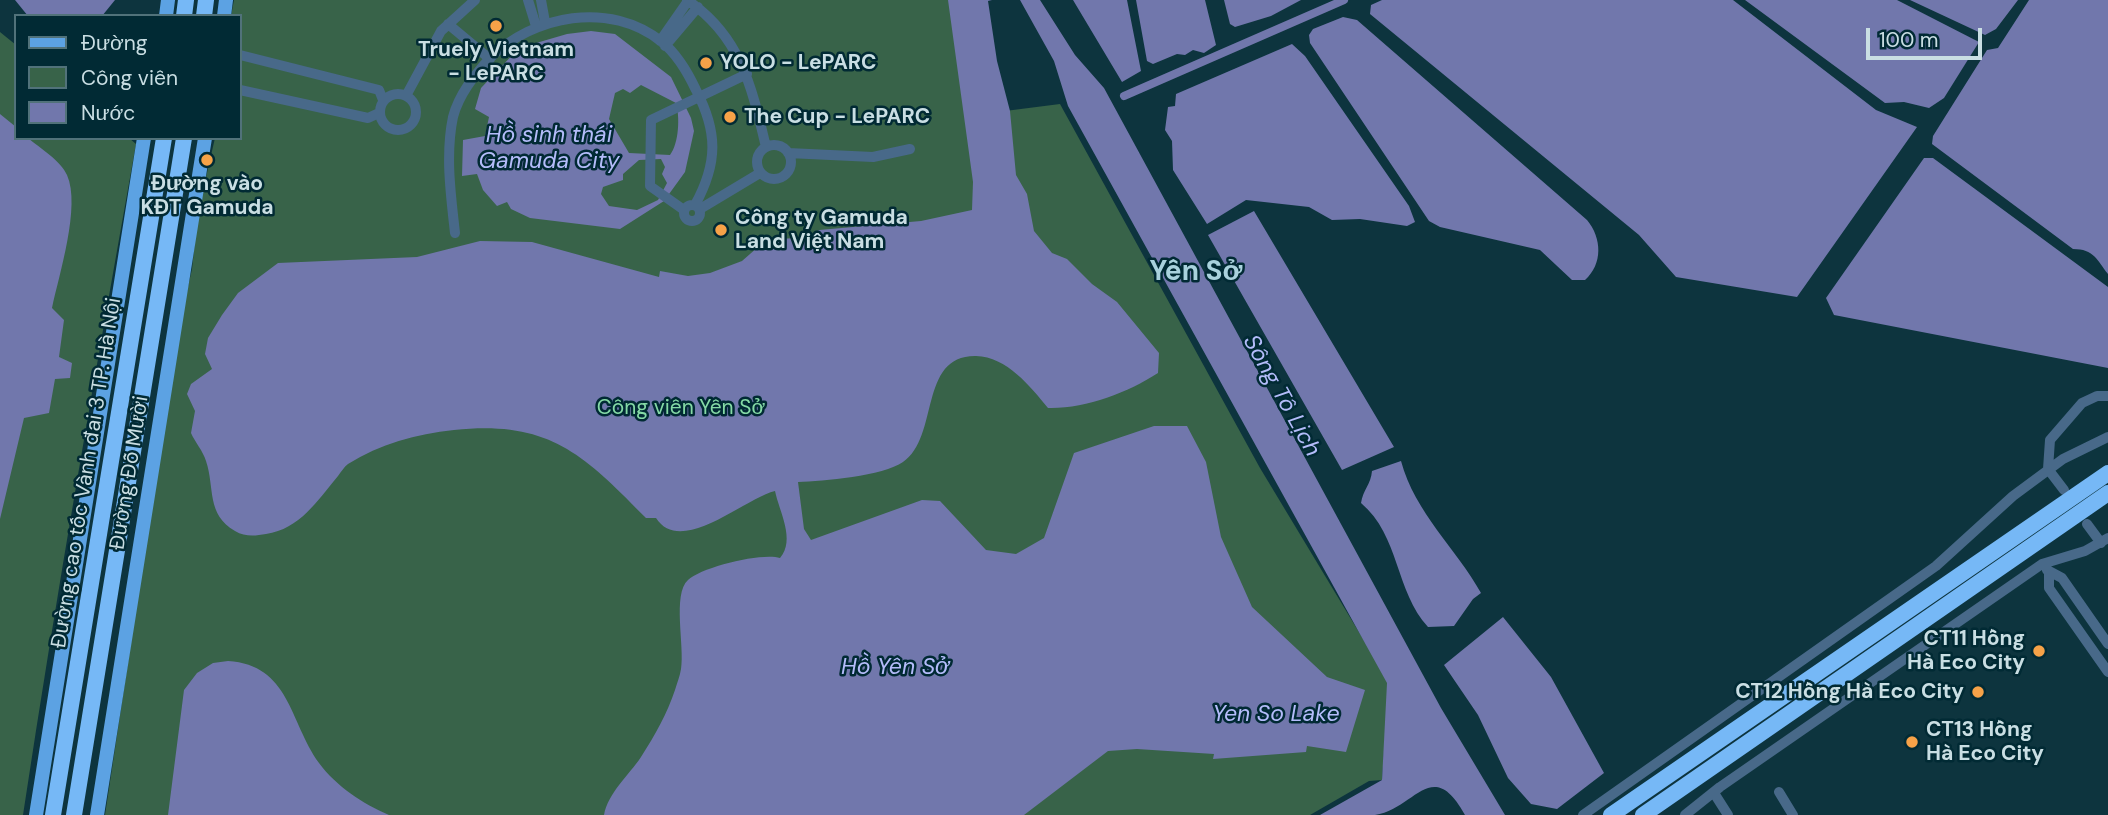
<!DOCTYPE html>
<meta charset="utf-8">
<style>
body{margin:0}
#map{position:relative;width:2108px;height:815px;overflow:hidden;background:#0d343e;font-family:"DM Sans",sans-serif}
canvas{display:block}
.legend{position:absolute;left:14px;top:14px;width:228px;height:126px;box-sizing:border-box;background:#012a34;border:2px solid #51727a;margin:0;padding:9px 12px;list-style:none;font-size:21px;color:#c9dee3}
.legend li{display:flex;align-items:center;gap:14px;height:35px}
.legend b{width:35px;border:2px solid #51727a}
.scale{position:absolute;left:1866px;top:28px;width:116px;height:32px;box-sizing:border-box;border:4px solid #c9dee3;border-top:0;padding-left:9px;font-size:21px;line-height:24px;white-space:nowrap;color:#c9dee3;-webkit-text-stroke:5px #012a34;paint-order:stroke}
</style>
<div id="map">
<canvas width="2108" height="815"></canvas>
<ul class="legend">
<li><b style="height:9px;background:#5ca2e3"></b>Đường</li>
<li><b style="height:19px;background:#386349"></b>Công viên</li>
<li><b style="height:19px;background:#7177ac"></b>Nước</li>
</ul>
<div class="scale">100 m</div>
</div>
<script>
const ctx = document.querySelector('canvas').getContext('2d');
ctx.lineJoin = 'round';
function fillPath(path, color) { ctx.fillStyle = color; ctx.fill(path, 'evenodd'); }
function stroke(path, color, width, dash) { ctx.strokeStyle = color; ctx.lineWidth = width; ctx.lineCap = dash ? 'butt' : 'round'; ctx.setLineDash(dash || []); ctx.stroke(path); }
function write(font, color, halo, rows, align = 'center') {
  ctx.font = font + ' "DM Sans",sans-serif'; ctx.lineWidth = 5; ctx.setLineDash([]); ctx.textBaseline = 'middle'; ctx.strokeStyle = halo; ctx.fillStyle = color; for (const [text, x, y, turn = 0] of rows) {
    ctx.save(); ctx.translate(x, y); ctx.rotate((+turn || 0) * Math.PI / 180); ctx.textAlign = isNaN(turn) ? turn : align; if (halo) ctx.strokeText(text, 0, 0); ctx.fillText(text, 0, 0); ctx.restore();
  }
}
fillPath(new Path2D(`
 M234,0H949L966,116L1060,104L1260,468L1389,682L1382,780L1369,781L1310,815H105L177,336L192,269L198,212L215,138H240V16H231Z
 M0,32L16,45V138H129L136,144C96,367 57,591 23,815H0Z`), '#386349');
fillPath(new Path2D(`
 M15,0H115L102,16H28Z
 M948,0H992L988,1L997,61L1010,111L1016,175L1027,194L1034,231L1052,253L1067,259L1092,284L1117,302L1159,353L1158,373C1127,393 1085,409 1048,408C1030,386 1007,357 976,356C918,355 940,437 903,462C883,476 823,481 798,482L804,529L811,540L922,500L940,501L986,550L1016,554L1044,538L1074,453L1154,426H1187L1206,462L1221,537L1252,607L1327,677L1365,690L1346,752L1307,746L1306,752L1213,759L1214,754L1137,749L1108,751L1024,815H604C608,793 629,775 641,757C655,735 667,714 675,690C677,683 680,676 681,669C685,647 672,594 688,580C701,567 763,552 780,558C796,540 779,511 775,491C745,498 681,557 656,518H646C583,454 549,420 454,430C416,434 380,444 348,464C344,467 341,472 338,476C317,501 300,529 266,534C255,536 245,537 235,531C206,514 215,488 206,461C203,451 195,442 191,433L195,411L187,394L191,384L212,369L205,354L208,338L222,315L238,293L278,263L417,257L480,241L532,242L659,277L660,271L688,276L710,273L742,261L766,240L809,237L819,230L921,221L972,210L973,182Z
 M1020,0H1040L1075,55L1104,88L1441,708L1505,815H1465C1432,755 1415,809 1375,815C1358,815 1338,815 1320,815L1382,780L1387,683L1068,106L1054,61Z
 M1073,0H1127L1141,71L1122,82Z
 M1136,0H1205L1216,45L1204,53L1193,50L1185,55L1177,54L1153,64L1147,61Z
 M1224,0H1301L1271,16L1235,27L1230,24Z
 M1382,0H1733L1876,110L1917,127L1797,297L1676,277L1639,235L1370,14L1371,5Z
 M1745,0H1897L1979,42L1944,98L1929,108L1904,102L1885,103Z
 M1910,0H2018L1996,29L1985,35Z
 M2029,0H2108V274C2097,260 2094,249 2073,249L1932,144L1933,136L1987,50L1998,48Z
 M1343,17L1357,20L1587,220C1602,238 1603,264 1585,280H1572L1540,250L1440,227L1429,221L1310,43L1309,35L1313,29Z
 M591,31L615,34L671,77L691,118L694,131L685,172L664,201L620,229L530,218L511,209L507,202L497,206L483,190L477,174L462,176L463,140L485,136L489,117L475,109L481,88L519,48L567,34ZM641,85L676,103C680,117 679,143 670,155L629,153L609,119L615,93L623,89L630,93ZM661,159L665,167L662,174L667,183L658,200L637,210L609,206L601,194L603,187L623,180V174L639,160Z
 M1292,44L1305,56L1409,206L1415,222L1407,226L1360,219L1332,220L1309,207L1246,200L1207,224L1173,170L1172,141L1165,130L1168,107L1175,106L1176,94Z
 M0,114L16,127V138H28C40,148 61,161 67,175C81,206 59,275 52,308L64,320L59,357L72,363L70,378L55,379L49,413L24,418L0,519Z
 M1924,158H1933L2108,287V368L1834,315L1826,298Z
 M1254,211L1394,447L1342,470L1208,235Z
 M1401,461C1415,513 1456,548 1481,593L1473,599L1454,626L1428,627C1395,591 1400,536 1361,503C1363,490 1371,484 1372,471Z
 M1503,617L1551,677L1604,773L1557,809L1531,804L1508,778L1478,715L1444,665Z
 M228,661C290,665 289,721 319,763C336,786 363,804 389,815H168L184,690L197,673L213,663Z`), '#7177ac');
stroke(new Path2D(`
 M1124,96L1344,0`), '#7177ac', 8);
stroke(new Path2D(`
 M528,0L536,26
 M541,0L545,22
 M687,0C741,36 752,88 766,147
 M448,24L490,59
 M660,41L688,1
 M665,46L698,7
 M240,55L379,90L383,100
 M240,90L368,118L379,113
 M380 112a18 18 0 1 1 36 0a18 18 0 1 1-36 0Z
 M407,94L441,31L475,0
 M757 162a17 17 0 1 1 34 0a17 17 0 1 1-34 0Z
 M788,153L873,157L910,149
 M684 213a8 8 0 1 1 16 0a8 8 0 1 1-16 0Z
 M700,209L760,173
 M684,210L650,186L651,120L747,74
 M455,233C451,196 445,155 453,117C459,94 474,76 489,59C533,15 610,0 662,42C677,54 688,73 696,90C718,132 718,163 695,205
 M2064,490L2048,469L2050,440L2082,403L2097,396H2108
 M2087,524L2101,543
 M2047,570L2062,578L2108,644
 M2049,573V588L2108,672
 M1779,792L1793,815
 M1714,793L1728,815
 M1583,815L1936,566L2013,496L2063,459L2108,437
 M1685,815L1720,787L2042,564L2085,551L2108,538`), '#486989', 10);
stroke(new Path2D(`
 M166,16L168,0
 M224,16L226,0
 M36,815L144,138
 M97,815L205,138`), '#5ca2e3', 14);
stroke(new Path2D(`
 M184,16L186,0
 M204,16L206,0
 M53,815L164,138
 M74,815L184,138
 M1611,815L2108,473
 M1643,815L2108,493`), '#76b8f6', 16);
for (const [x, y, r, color] of [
 [496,26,7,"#f6a248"],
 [706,63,7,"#f6a248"],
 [730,117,7,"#f6a248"],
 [207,160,7,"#f6a248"],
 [721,230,7,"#f6a248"],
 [2039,651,7,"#f6a248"],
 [1978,692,7,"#f6a248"],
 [1912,742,7,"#f6a248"]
]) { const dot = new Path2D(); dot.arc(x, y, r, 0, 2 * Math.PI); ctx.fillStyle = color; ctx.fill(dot); stroke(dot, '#012a34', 2.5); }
write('bold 21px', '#c9dee3', '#012a34', [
 ["Truely Vietnam",496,50,"center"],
 ["- LePARC",496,74,"center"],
 ["YOLO - LePARC",720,63],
 ["The Cup - LePARC",744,117],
 ["Đường vào",207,184,"center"],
 ["KĐT Gamuda",207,208,"center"],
 ["Công ty Gamuda",735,218],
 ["Land Việt Nam",735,242],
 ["CT11 Hồng",2025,639,"right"],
 ["Hà Eco City",2025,663,"right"],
 ["CT12 Hồng Hà Eco City",1964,692,"right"],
 ["CT13 Hồng",1926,730],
 ["Hà Eco City",1926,754]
], 'left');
write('21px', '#85daa6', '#012a34', [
 ["Công viên Yên Sở",681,408]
]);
write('21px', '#c9dee3', '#012a34', [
 ["Đường cao tốc Vành đai 3 TP. Hà Nội",87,473,-81],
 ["Đường Đỗ Mười",130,473,-81]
]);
write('italic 23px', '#b4bcfa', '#012a34', [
 ["Hồ sinh thái",549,136],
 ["Gamuda City",549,162],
 ["Sông Tô Lịch",1281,396,61],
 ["Hồ Yên Sở",895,668],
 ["Yen So Lake",1276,715]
]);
write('bold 28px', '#a9d2dd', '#012a34', [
 ["Yên Sở",1196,273]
]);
</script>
